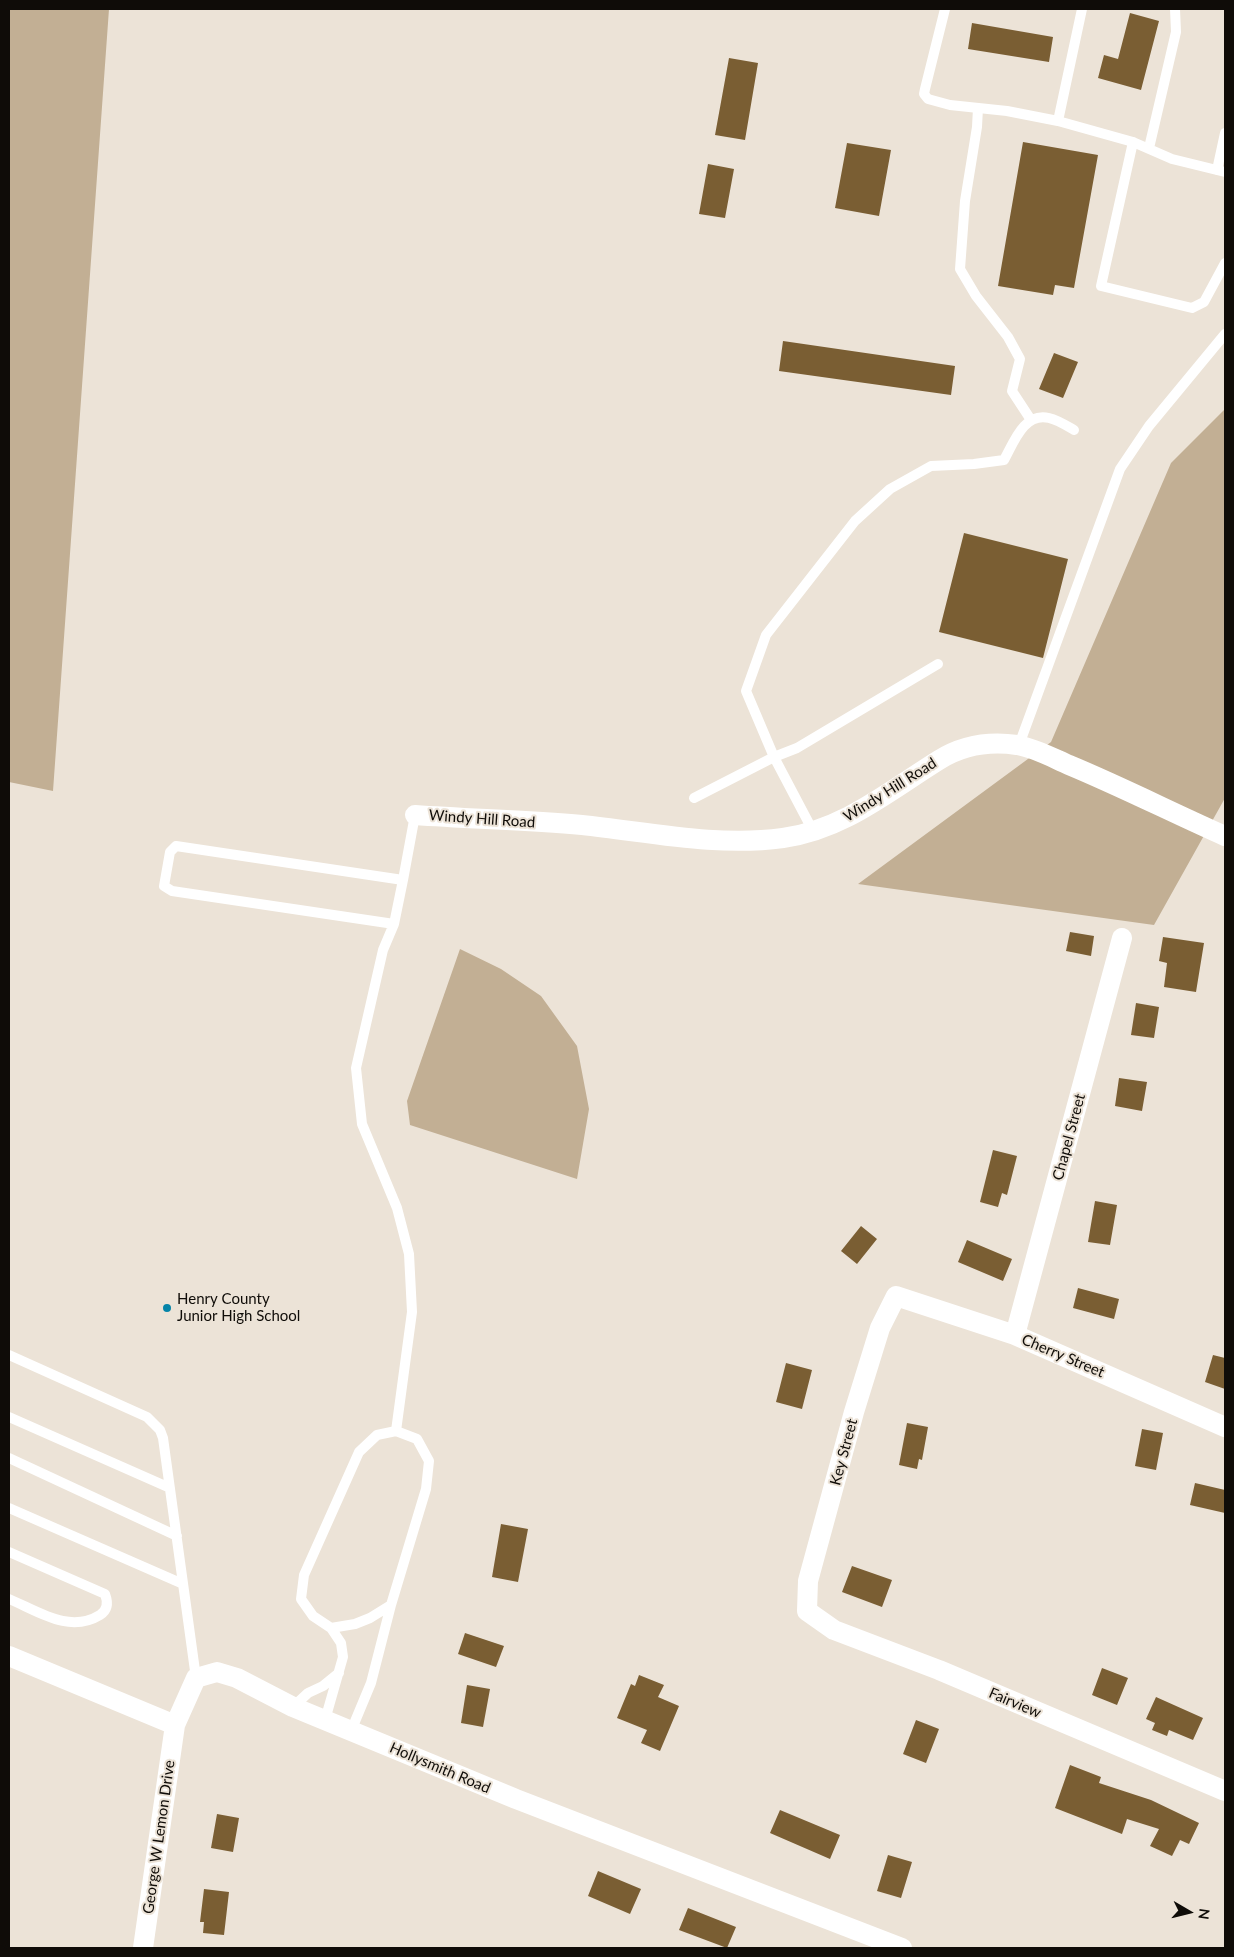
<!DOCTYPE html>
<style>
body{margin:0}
#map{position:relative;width:1234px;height:1957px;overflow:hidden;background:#ece3d7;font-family:Lato,sans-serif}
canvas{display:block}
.frame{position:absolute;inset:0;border:10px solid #0f0c08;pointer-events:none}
.north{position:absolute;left:1164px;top:1887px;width:50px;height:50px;-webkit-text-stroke:4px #ece3d7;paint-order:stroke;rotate:98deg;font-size:14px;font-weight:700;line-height:20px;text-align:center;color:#0f0c08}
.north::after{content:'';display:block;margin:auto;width:18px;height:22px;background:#0f0c08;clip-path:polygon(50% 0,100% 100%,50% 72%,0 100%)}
</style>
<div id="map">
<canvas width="1234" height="1957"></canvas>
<div class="frame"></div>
<div class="north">N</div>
</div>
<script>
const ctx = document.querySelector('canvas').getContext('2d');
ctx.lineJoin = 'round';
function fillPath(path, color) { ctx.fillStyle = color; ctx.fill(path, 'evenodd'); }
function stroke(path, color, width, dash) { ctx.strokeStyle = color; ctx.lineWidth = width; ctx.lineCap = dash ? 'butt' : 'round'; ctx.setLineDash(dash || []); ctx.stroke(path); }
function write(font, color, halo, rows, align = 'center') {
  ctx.font = font + ' Lato,sans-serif'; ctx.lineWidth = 4; ctx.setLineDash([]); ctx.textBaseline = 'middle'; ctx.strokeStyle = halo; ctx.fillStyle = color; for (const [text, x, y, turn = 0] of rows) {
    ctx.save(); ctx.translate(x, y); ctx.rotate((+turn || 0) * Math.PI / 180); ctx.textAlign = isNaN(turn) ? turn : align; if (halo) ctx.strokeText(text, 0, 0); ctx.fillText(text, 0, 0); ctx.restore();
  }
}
fillPath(new Path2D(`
 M9,9H109L53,791L9,782Z
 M1225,409V798L1154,925L858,884L1051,742L1171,463Z
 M460,949L501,969L541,996L577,1046L589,1109L577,1179L410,1125L407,1101Z`), '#c2af94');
fillPath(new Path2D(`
 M1130,13L1159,21L1141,90L1098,78L1104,55L1118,59Z
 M972,23L1053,37L1049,62L968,49Z
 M729,58L758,63L745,140L715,135Z
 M1023,142L1098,155L1074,288L1055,285L1053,295L998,286Z
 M847,143L891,150L879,216L835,208Z
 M708,164L734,169L725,218L699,214Z
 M783,341L955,366L951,395L779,371Z
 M1054,353L1078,362L1063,398L1039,389Z
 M964,533L1068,559L1043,658L939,632Z
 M1070,932L1094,936L1091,956L1066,951Z
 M1163,937L1204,943L1196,992L1164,987L1167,963L1159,961Z
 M1136,1003L1159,1007L1154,1038L1131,1035Z
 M1119,1078L1147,1082L1142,1111L1115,1106Z
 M993,1150L1017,1156L1007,1195L1002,1193L998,1207L980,1202Z
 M1095,1201L1117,1205L1110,1245L1088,1242Z
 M861,1226L877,1239L857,1264L841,1251Z
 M967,1240L1012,1259L1003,1281L958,1262Z
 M1078,1288L1119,1299L1114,1319L1073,1308Z
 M1213,1355L1225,1358V1389L1205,1382Z
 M786,1363L812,1370L802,1409L776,1402Z
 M907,1423L928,1427L922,1460L919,1459L917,1469L899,1465Z
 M1142,1429L1163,1433L1156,1470L1135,1466Z
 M1195,1483L1225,1490V1513L1190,1505Z
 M501,1524L528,1529L518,1582L492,1577Z
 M852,1566L892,1580L882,1607L842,1592Z
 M465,1633L504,1646L496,1667L458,1654Z
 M1102,1668L1128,1678L1117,1705L1092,1695Z
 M639,1675L664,1685L658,1697L679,1706L660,1751L641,1743L647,1730L617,1718L631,1684L635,1686Z
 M467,1685L490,1689L483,1727L461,1723Z
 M1156,1697L1203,1718L1193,1740L1169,1730L1167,1736L1152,1730L1155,1723L1146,1719Z
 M916,1720L939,1729L926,1763L903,1754Z
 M1070,1765L1101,1777L1099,1783L1151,1800L1199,1823L1189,1844L1180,1840L1172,1856L1150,1846L1159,1829L1127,1819L1122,1834L1055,1808Z
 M780,1810L840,1835L830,1859L770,1833Z
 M217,1814L239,1818L233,1852L211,1848Z
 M888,1855L912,1862L901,1898L877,1891Z
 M598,1871L641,1889L630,1914L588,1896Z
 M204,1889L229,1892L224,1935L203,1933L204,1922H200Z
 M688,1908L736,1927L727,1948L679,1930Z`), '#7a5e33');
stroke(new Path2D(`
 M945,9L925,89L924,94L928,99L950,105L1007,111L1058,121L1133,142L1172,159L1225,172
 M978,108L977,127L965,201L960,269L976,296L1008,337L1020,359L1012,391L1031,420
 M1058,121L1082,9
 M1133,142L1101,286L1192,308L1204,302L1225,263
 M1149,148L1176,32L1175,9
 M1217,170L1225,133
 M1019,745L1120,469L1149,426L1225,334
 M694,798L774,757L797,748L938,664
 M813,831L774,757L746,691L766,635L855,521L890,489L931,466L974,464L1004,460C1014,442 1024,412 1049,418C1058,420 1067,426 1074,430
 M403,880L394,924L172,891L164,886L170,852L176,846L403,880L415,815
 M394,924L383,950L356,1068L362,1124L397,1208L409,1254L412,1312L396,1431
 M9,1355L147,1417L160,1430L163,1438L196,1678
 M9,1417L170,1488
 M9,1458L177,1536
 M9,1508L183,1584
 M9,1552L105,1594C108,1602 108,1610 100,1615C69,1634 38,1611 9,1599
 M331,1628L355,1624L370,1618L391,1605
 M293,1707L308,1693L323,1686L339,1673
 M325,1720L343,1657L341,1643L331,1628L313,1616L301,1599L304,1575L359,1452L377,1435L396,1431L417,1439L429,1461L426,1489L391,1605L371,1683L351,1731`), '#fff', 10);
stroke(new Path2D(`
 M415,815C471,819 527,820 582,825C649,832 716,847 783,838C843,830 889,791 939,760C963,745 989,741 1017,745C1035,748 1053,758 1069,765C1122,787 1173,813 1225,836
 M1015,1335L1122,938
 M1225,1427L1015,1335L896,1296L880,1328L854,1412L808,1581L807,1611L834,1630L939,1670L1225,1791
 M9,1656L175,1725
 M143,1948L175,1725L196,1678L217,1672L237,1678L293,1707L516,1799L902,1948`), '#fff', 20);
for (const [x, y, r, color] of [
 [167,1308,5,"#0584a8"]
]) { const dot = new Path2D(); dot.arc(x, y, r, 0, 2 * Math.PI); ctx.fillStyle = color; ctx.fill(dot); stroke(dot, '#ece3d7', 2); }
write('15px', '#0f0c08', '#ece3d7', [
 ["Windy Hill Road",890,790,-32],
 ["Windy Hill Road",482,819,4],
 ["Chapel Street",1069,1137,-75],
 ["Cherry Street",1063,1356,23],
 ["Key Street",844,1452,-75],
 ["Fairview",1015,1703,23],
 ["Hollysmith Road",440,1768,23],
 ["George W Lemon Drive",159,1837,-82]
]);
write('15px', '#0f0c08', '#ece3d7', [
 ["Henry County",177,1299],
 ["Junior High School",177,1316]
], 'left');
</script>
